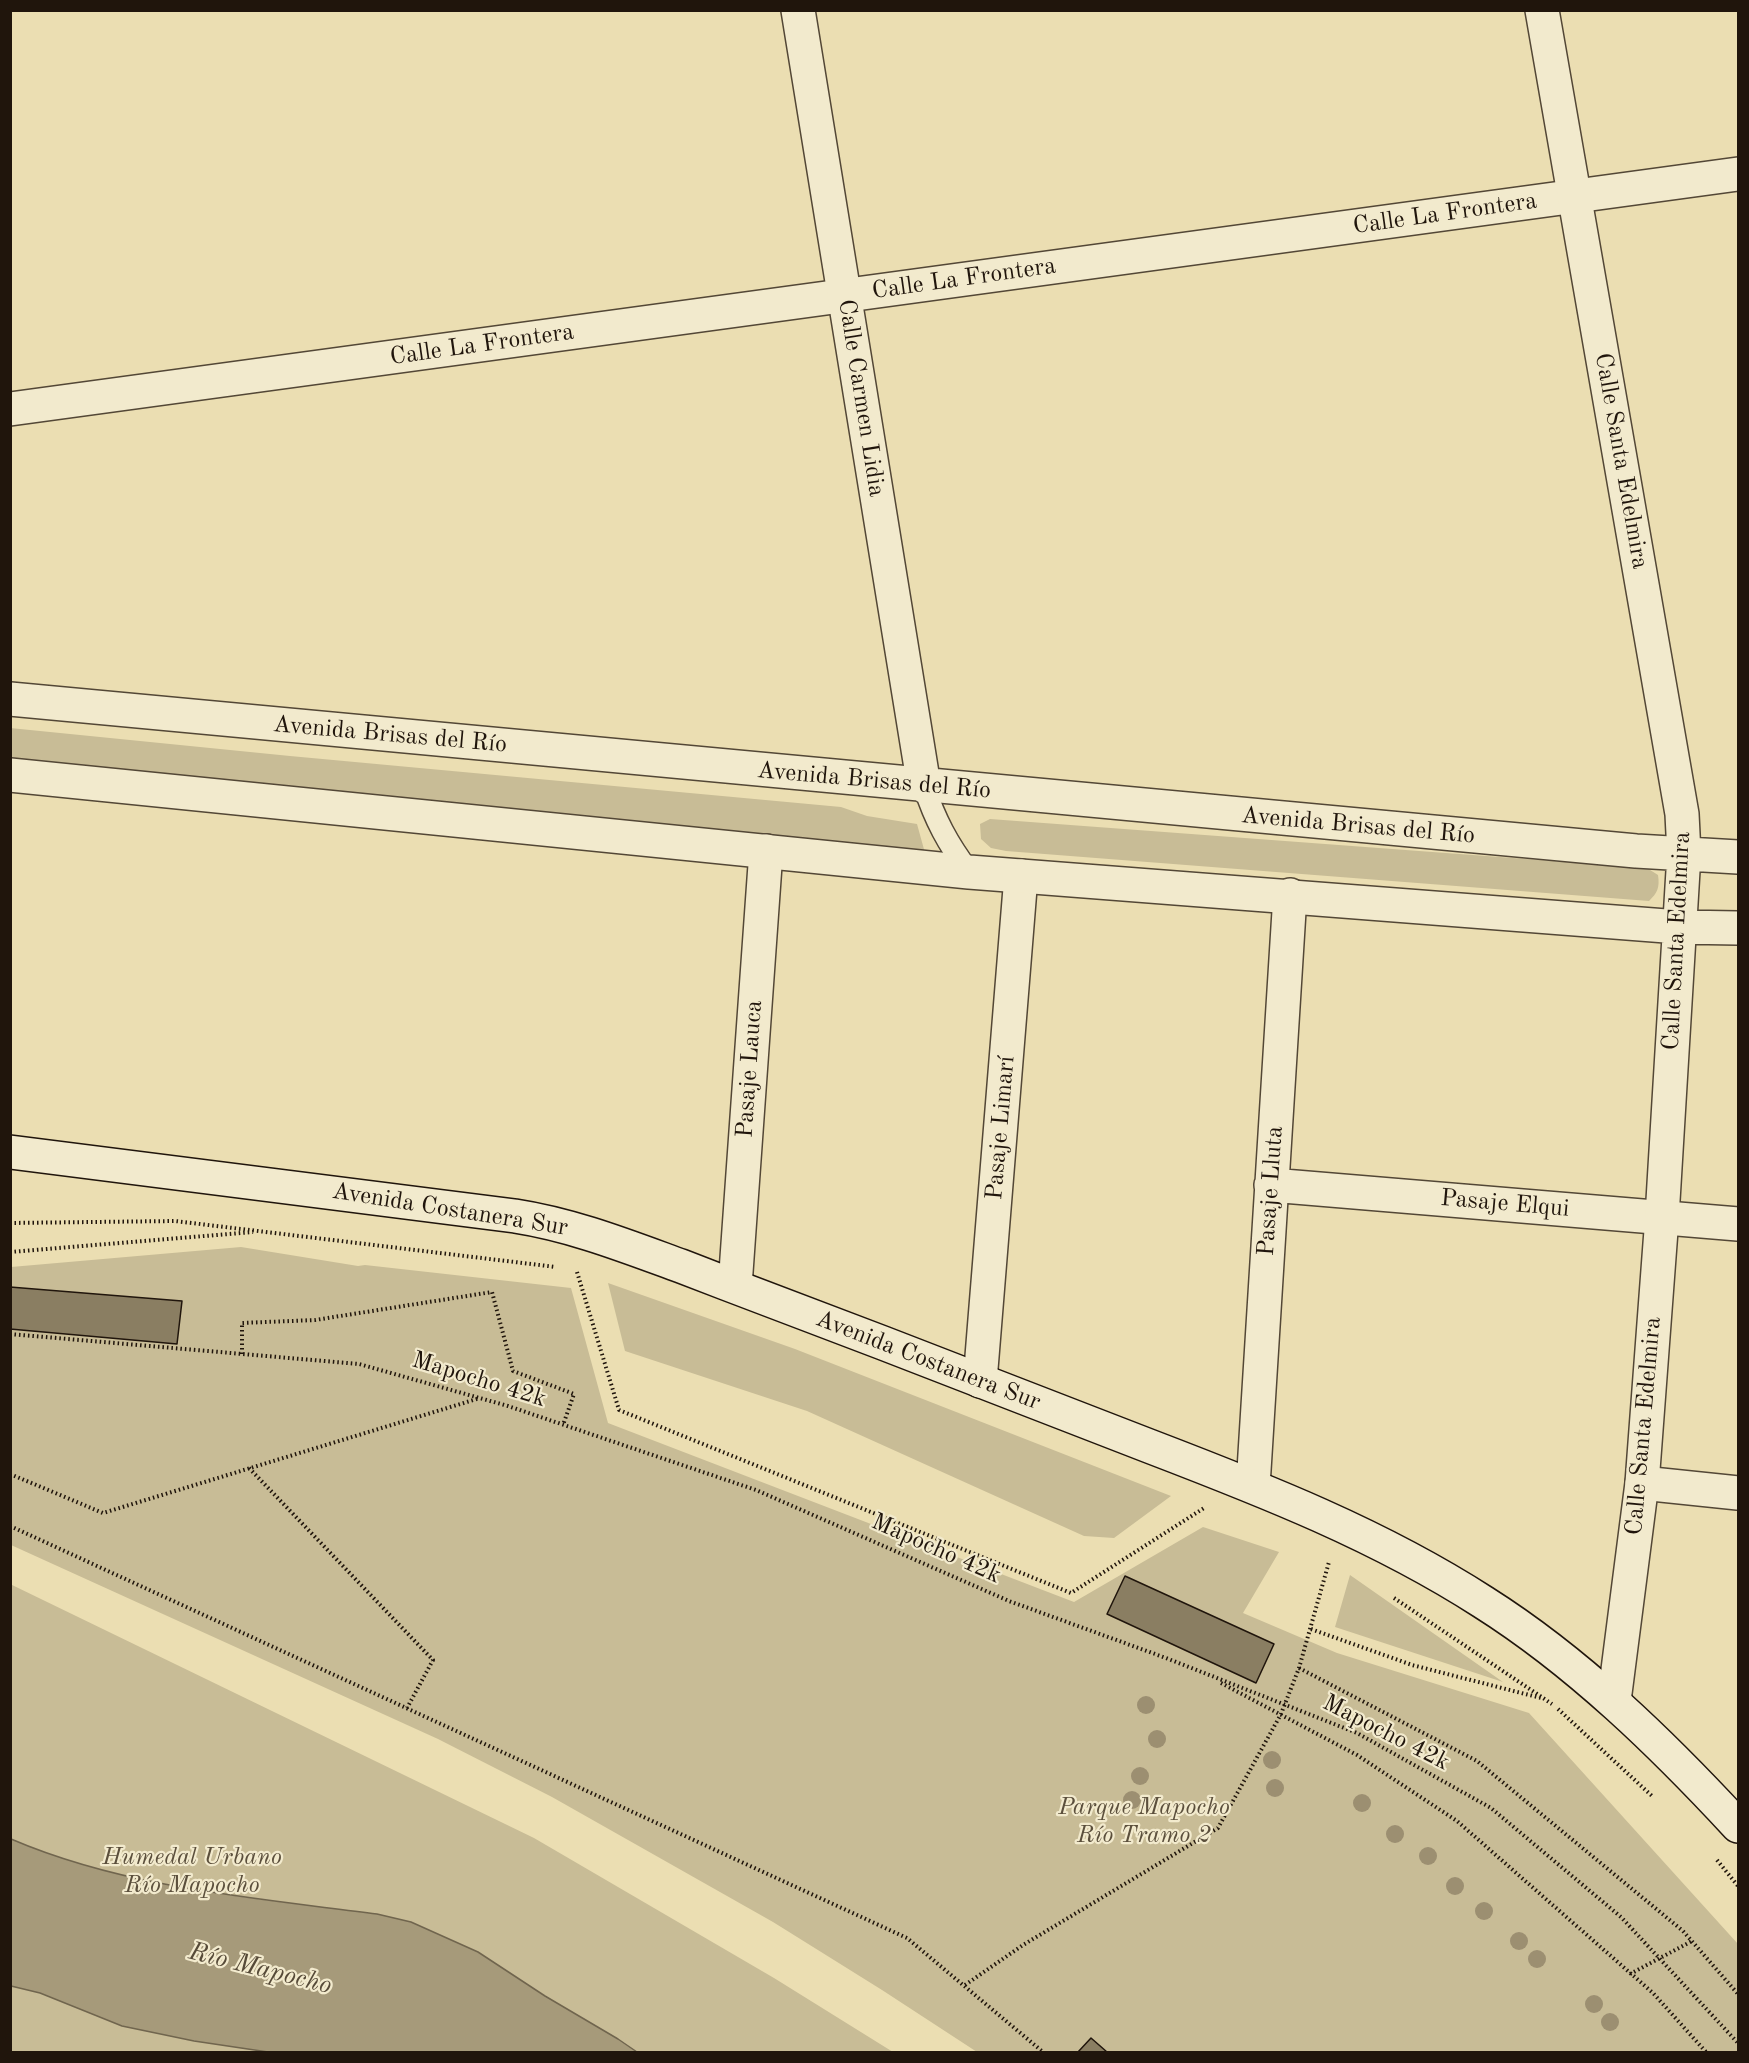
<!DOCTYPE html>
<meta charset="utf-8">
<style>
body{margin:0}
#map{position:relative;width:1749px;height:2063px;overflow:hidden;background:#ebdeb2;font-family:"Old Standard TT",serif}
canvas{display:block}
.frame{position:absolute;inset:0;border:12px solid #20150c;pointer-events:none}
</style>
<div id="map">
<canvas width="1749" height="2063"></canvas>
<div class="frame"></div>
</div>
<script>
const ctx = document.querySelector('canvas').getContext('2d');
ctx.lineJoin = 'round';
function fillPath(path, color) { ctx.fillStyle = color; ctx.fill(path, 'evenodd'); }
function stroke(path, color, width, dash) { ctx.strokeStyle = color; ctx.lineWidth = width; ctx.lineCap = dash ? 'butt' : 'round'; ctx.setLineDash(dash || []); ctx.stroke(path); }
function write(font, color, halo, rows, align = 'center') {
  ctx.font = font + ' "Old Standard TT",serif'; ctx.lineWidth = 4.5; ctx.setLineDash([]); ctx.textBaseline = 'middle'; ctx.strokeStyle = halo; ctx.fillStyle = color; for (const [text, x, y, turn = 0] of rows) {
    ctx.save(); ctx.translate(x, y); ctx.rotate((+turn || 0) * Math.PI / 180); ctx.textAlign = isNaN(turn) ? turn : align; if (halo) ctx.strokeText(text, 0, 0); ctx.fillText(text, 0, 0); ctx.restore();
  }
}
fillPath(new Path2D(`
 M10,728L290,756L841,807L867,816L917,824L925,853L11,765Z
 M990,819L1647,868L1658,875C1660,888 1657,893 1649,901L1006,851L991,848L981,839L980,824Z
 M241,1247L358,1266L365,1265L571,1288L608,1423L1074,1602L1203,1527L1279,1552L1243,1613L1337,1653L1529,1713L1738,1944V2052H977L882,1990L773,1922L552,1797L438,1739L11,1545V1267Z
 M608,1283L795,1349L1171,1496L1114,1538L1084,1536L807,1411L625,1351Z
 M1350,1575L1503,1682L1335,1627Z
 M10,1584L534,1838L774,1978L893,2052H11Z`), '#c8bc96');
const water = new Path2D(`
 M11,1839C125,1888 254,1898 377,1914L411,1922L478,1952L545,1996L618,2039L637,2052H268L194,2041L122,2026L40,1993L11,1986Z`);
fillPath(water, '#a69a7a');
stroke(water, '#70654e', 1.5);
const building = new Path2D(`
 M10,1287L182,1301L177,1344L10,1329Z
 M1125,1576L1274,1644L1256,1683L1107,1614Z
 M1091,2038L1107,2052H1078Z`);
fillPath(building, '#8a7e62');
stroke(building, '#20150c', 1.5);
const service = new Path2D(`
 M924,786C935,820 948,844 969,872`);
const minor = new Path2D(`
 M10,409L1738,174
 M1271,1185L1738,1224
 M735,1286L766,851
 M980,1381L1021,876
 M1642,1483L1738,1493
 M1253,1486L1290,895`);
const tertiary = new Path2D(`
 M798,10L924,786
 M1542,10L1682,814L1684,854L1662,1217L1642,1483L1614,1701
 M10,699L1636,851L1738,857
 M10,775L969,872L1679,927L1738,928`);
const secondary = new Path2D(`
 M10,1152L515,1216C573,1225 626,1246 681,1266C748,1292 815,1317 883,1343C971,1377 1060,1411 1149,1446C1264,1490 1379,1535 1483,1602C1578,1662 1662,1744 1738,1826`);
stroke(service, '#534736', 24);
stroke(minor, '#534736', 36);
stroke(tertiary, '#534736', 36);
stroke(secondary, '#20150c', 36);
stroke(new Path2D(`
 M10,1223L175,1221L556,1267
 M10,1252L253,1232
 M577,1272L619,1410L1071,1593L1204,1508
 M10,1334L359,1364L508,1406L756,1490L1009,1601L1166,1658L1357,1733L1491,1808L1621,1917L1738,2043
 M242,1354V1323L315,1320L492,1292L513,1371L574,1394L563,1425
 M249,1468L433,1660L407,1708
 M10,1474L103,1513L480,1398
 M10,1526L907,1938L1043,2052
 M1394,1598L1552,1704
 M1311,1629L1412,1665L1541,1698
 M1299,1668L1477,1761L1683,1931L1738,1994
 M1221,1683L1357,1755L1457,1821L1653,1993L1706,2052
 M1558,1709L1652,1796
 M1717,1860L1738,1886
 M1630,1974L1692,1941
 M965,1985L1023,1945L1218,1828L1281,1714L1299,1668L1329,1562`), '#20150c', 4, [1.5, 3]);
stroke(service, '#f2eacd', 21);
stroke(minor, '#f2eacd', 33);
stroke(tertiary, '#f2eacd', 33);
stroke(secondary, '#f2eacd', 33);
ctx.fillStyle = '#9c8f71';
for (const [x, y] of [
 [1146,1705],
 [1157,1739],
 [1272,1760],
 [1140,1776],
 [1275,1788],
 [1132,1800],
 [1362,1803],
 [1395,1834],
 [1428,1856],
 [1455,1886],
 [1484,1911],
 [1519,1941],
 [1537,1959],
 [1594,2004],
 [1610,2022]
]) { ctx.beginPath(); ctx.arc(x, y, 9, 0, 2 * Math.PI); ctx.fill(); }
write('24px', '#20150c', '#f2eacd', [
 ["Calle La Frontera",1445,214,-8],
 ["Calle La Frontera",964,279,-8],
 ["Calle La Frontera",482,345,-8],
 ["Calle Carmen Lidia",861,398,81],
 ["Calle Santa Edelmira",1621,461,80],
 ["Avenida Brisas del Río",390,735,5],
 ["Avenida Brisas del Río",874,781,5],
 ["Avenida Brisas del Río",1358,826,5],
 ["Calle Santa Edelmira",1677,941,-87],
 ["Pasaje Lauca",750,1069,-86],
 ["Pasaje Limarí",1001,1128,-85],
 ["Pasaje Lluta",1271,1191,-86],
 ["Pasaje Elqui",1505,1204,5],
 ["Avenida Costanera Sur",450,1210,9],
 ["Avenida Costanera Sur",928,1361,21],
 ["Mapocho 42k",479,1380,17],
 ["Calle Santa Edelmira",1644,1426,-85],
 ["Mapocho 42k",936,1549,24],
 ["Mapocho 42k",1386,1733,27]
]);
write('italic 24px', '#5b4f3c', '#f2eacd', [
 ["Parque Mapocho",1144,1808],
 ["Río Tramo 2",1144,1836],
 ["Humedal Urbano",192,1858],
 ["Río Mapocho",192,1886]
]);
write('italic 26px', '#564a38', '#f2eacd', [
 ["Río Mapocho",260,1969,14]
]);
</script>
